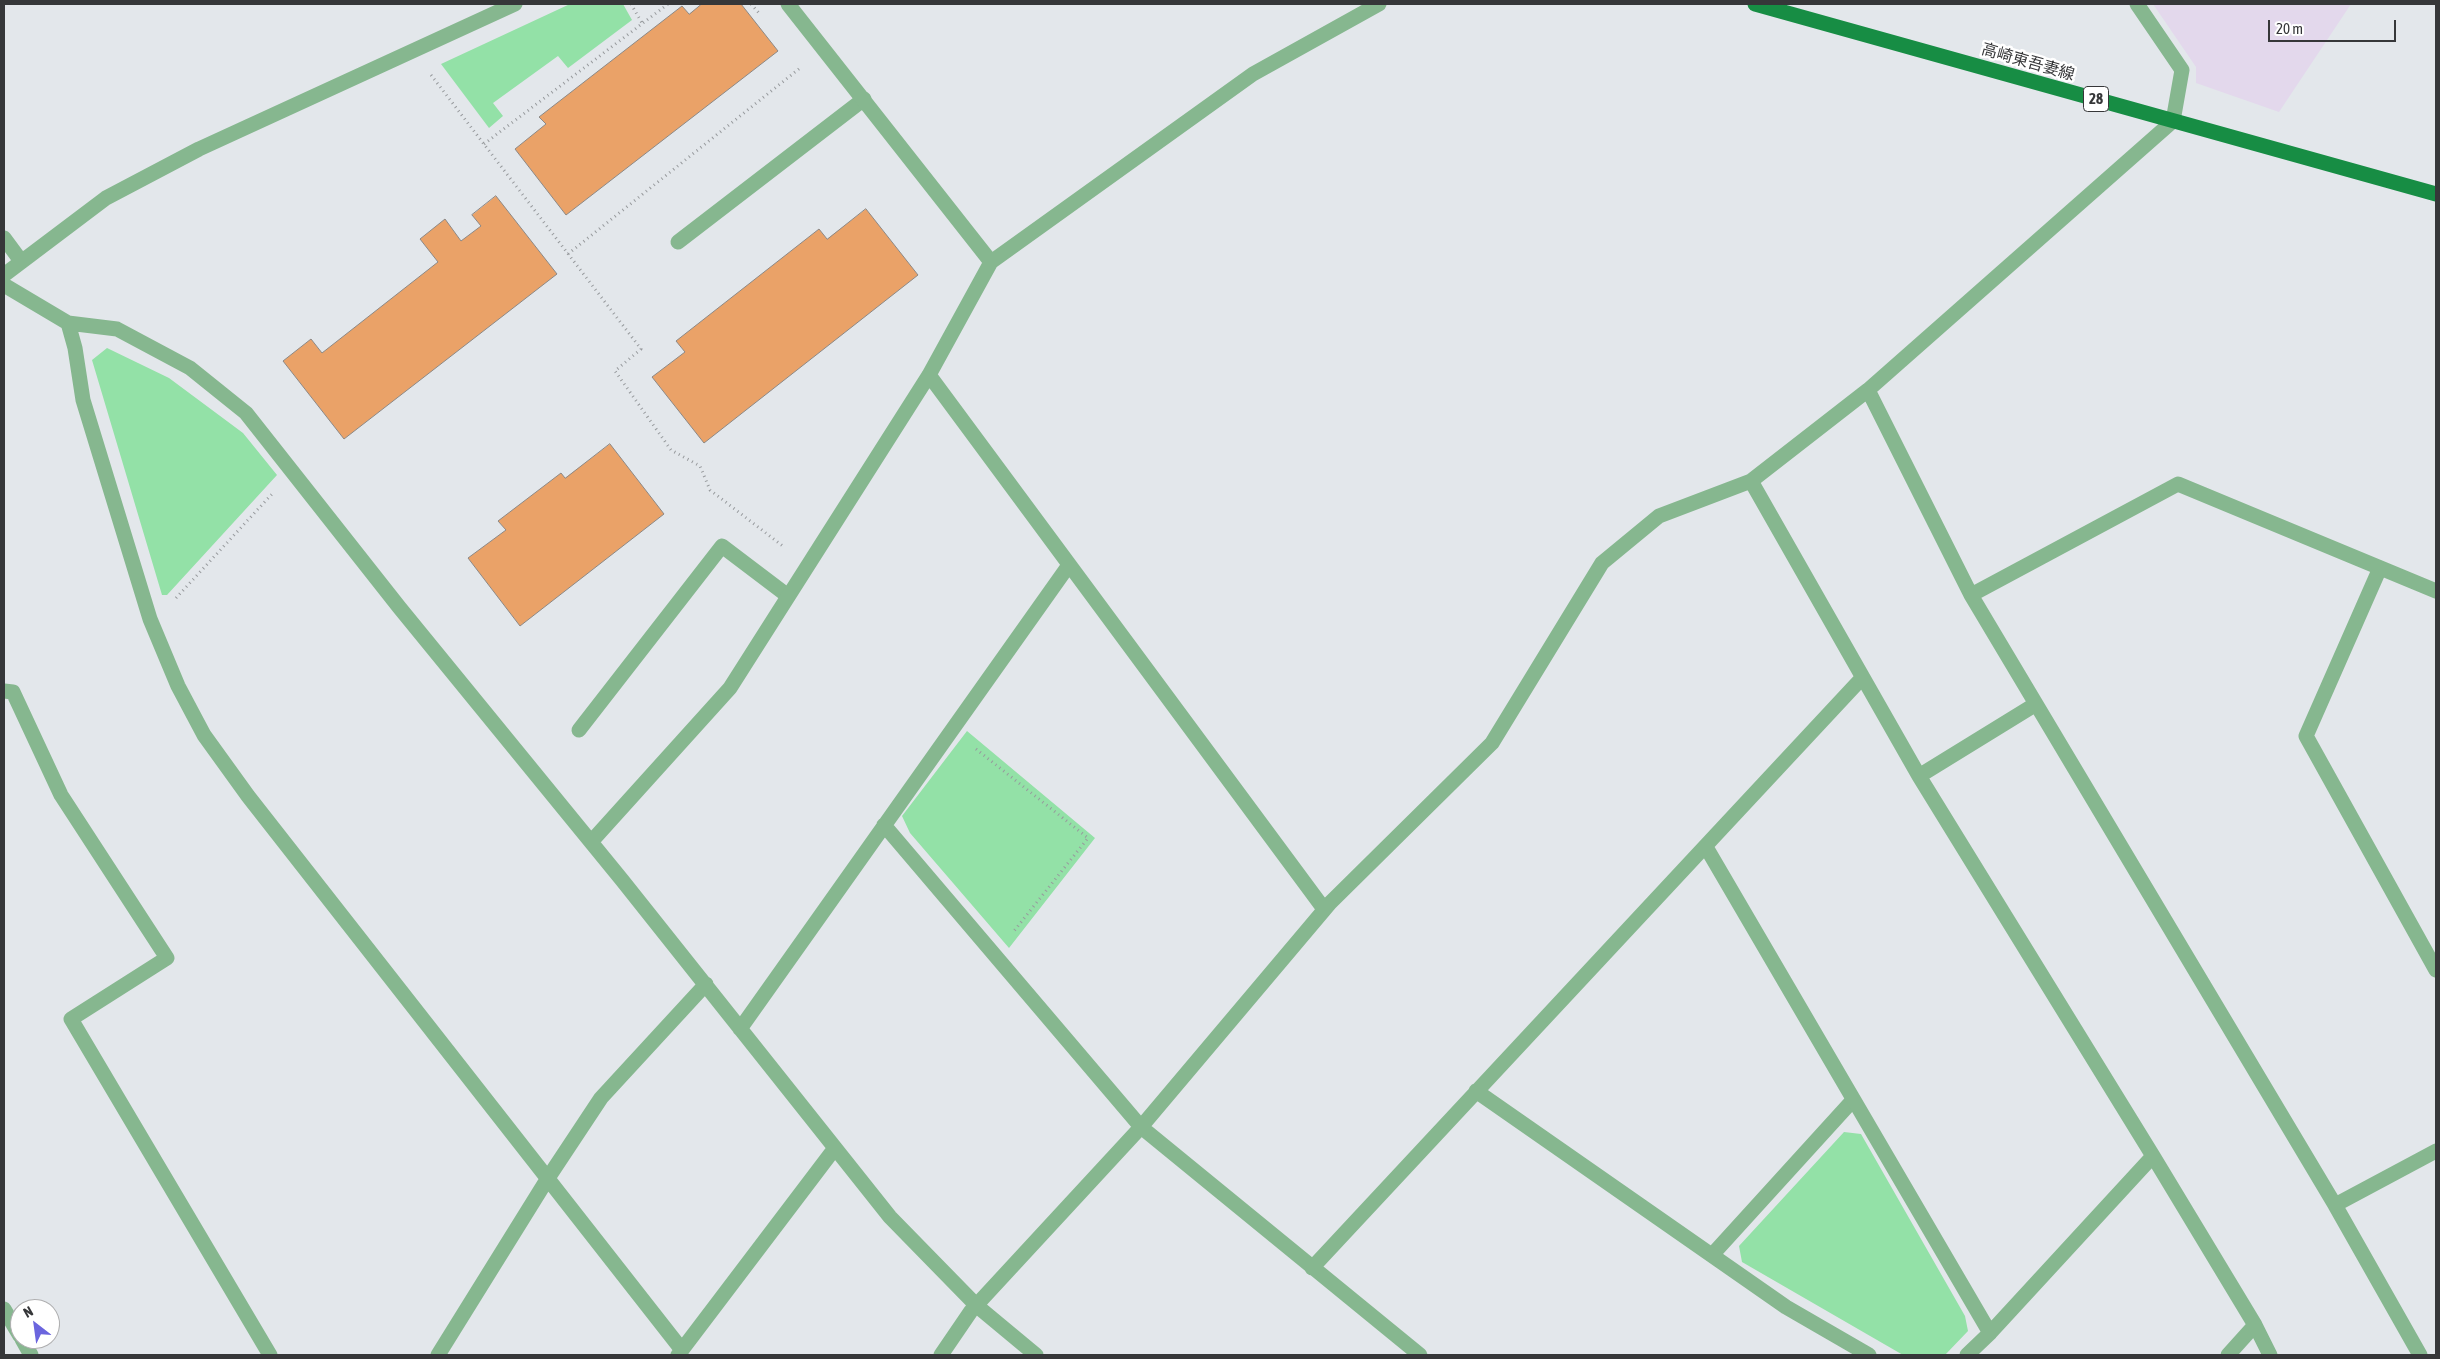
<!DOCTYPE html>
<meta charset="utf-8">
<style>
body{margin:0}
#map{position:relative;width:2440px;height:1359px;overflow:hidden;background:#e3e7eb;font-family:"Asap Condensed",sans-serif}
canvas{display:block}
.frame{position:absolute;inset:0;border:5px solid #363739;pointer-events:none}
.north{position:absolute;left:10px;top:1299px;width:50px;height:50px;box-sizing:border-box;background:#fff;border:1px solid #afafb0;border-radius:50%;rotate:330deg;font-size:14px;font-weight:700;line-height:20px;text-align:center;color:#363739}
.north::after{content:'';display:block;margin:auto;width:18px;height:22px;background:#6b65de;clip-path:polygon(50% 0,100% 100%,50% 72%,0 100%)}
.scale{position:absolute;left:2268px;top:20px;width:128px;height:22px;box-sizing:border-box;border:2px solid #363739;border-top:0;padding-left:6px;font-size:15px;line-height:18px;white-space:nowrap;color:#363739;-webkit-text-stroke:4px #fff;paint-order:stroke}
</style>
<div id="map">
<canvas width="2440" height="1359"></canvas>
<div class="frame"></div>
<div class="north">N</div>
<div class="scale">20 m</div>
</div>
<script>
const ctx = document.querySelector('canvas').getContext('2d');
ctx.lineJoin = 'round';
function fillPath(path, color) { ctx.fillStyle = color; ctx.fill(path, 'evenodd'); }
function stroke(path, color, width, dash) { ctx.strokeStyle = color; ctx.lineWidth = width; ctx.lineCap = dash ? 'butt' : 'round'; ctx.setLineDash(dash || []); ctx.stroke(path); }
function write(font, color, halo, rows, align = 'center') {
  ctx.font = font + ' "Asap Condensed","Noto Sans JP",sans-serif'; ctx.lineWidth = 5; ctx.setLineDash([]); ctx.textBaseline = 'middle'; ctx.strokeStyle = halo; ctx.fillStyle = color; for (const [text, x, y, turn = 0] of rows) {
    ctx.save(); ctx.translate(x, y); ctx.rotate((+turn || 0) * Math.PI / 180); ctx.textAlign = isNaN(turn) ? turn : align; if (halo) ctx.strokeText(text, 0, 0); ctx.fillText(text, 0, 0); ctx.restore();
  }
}
fillPath(new Path2D(`
 M2153,4H2351L2279,112L2196,83V67Z`), '#e3d8ec');
fillPath(new Path2D(`
 M570,4H623L632,20L568,68L558,56L493,103L503,116L489,128L441,64Z
 M107,348L169,378L243,433L277,475L167,595H162L92,360Z
 M967,731L1095,838L1009,948L910,833L902,816Z
 M1844,1132L1861,1134L1965,1316L1968,1331L1945,1355H1903L1742,1262L1739,1246Z`), '#93e1a7');
const building = new Path2D(`
 M702,4H741L778,51L566,215L515,149L546,124L539,117L682,6L689,14Z
 M496,196L557,274L344,439L283,361L311,339L322,353L438,262L420,239L445,219L461,241L481,226L472,215Z
 M866,209L918,275L704,443L652,377L685,352L676,341L819,229L827,239Z
 M610,444L664,514L520,626L468,558L506,530L498,521L561,473L565,478Z`);
fillPath(building, '#eaa268');
stroke(building, '#8c8885', 1);
stroke(new Path2D(`
 M631,4L642,23
 M751,4L759,13
 M431,75L641,349L615,371L671,450L700,466L710,490L784,547
 M484,144L668,4
 M568,254L800,68
 M176,598L272,494
 M976,749L1088,838L1014,931`), '#979a9d', 3, [1, 4]);
stroke(new Path2D(`
 M678,242L864,99
 M579,730L722,546L788,596
 M1712,1255L1853,1100`), '#86b78f', 15);
stroke(new Path2D(`
 M788,4L991,262
 M4,238L21,261
 M4,275L106,198L199,149L515,4
 M4,285L68,323L117,329L190,368L246,413L399,607L622,880L890,1217L977,1306L1036,1355
 M68,323L75,348L83,400L150,619L178,686L204,735L248,796L682,1350
 M929,375L1324,909
 M1868,390L1971,595L2335,1205L2420,1355
 M1751,481L1919,776L2153,1156L2255,1325L2270,1355
 M2380,568L2306,736L2436,970
 M1971,595L2178,484L2436,591
 M4,691L13,692L61,795L167,958L71,1019L270,1355
 M1919,776L2036,704
 M884,825L1141,1127L1420,1355
 M591,842L730,688L929,375L991,262L1253,74L1379,4
 M1706,847L1990,1333
 M740,1029L1069,565
 M1476,1091L1786,1307L1869,1355
 M2335,1205L2436,1151
 M1312,1268L1862,678
 M4,1309L20,1336
 M22,1339L31,1355
 M438,1355L548,1178L601,1098L706,984
 M678,1355L835,1148
 M941,1355L971,1311L1141,1127L1330,903L1492,743L1602,563L1659,516L1751,481L1868,390L2173,121L2182,70L2137,4
 M1967,1355L1990,1333L2153,1156
 M2228,1355L2255,1325`), '#86b78f', 15);
stroke(new Path2D(`
 M1755,4L2436,194`), '#178d44', 15);
for (const [x, y, w] of [
 [2096,99,25]
]) { const box = new Path2D(); box.roundRect(x - w / 2, y - 12.5, w, 25, 4); ctx.fillStyle = '#fff'; ctx.fill(box); stroke(box, '#363739', 1); }
write('bold 15px', '#363739', null, [
 ["28",2096,99]
]);
write('16px', '#363739', '#fff', [
 ["高崎東吾妻線",2028,62,16]
]);
</script>
